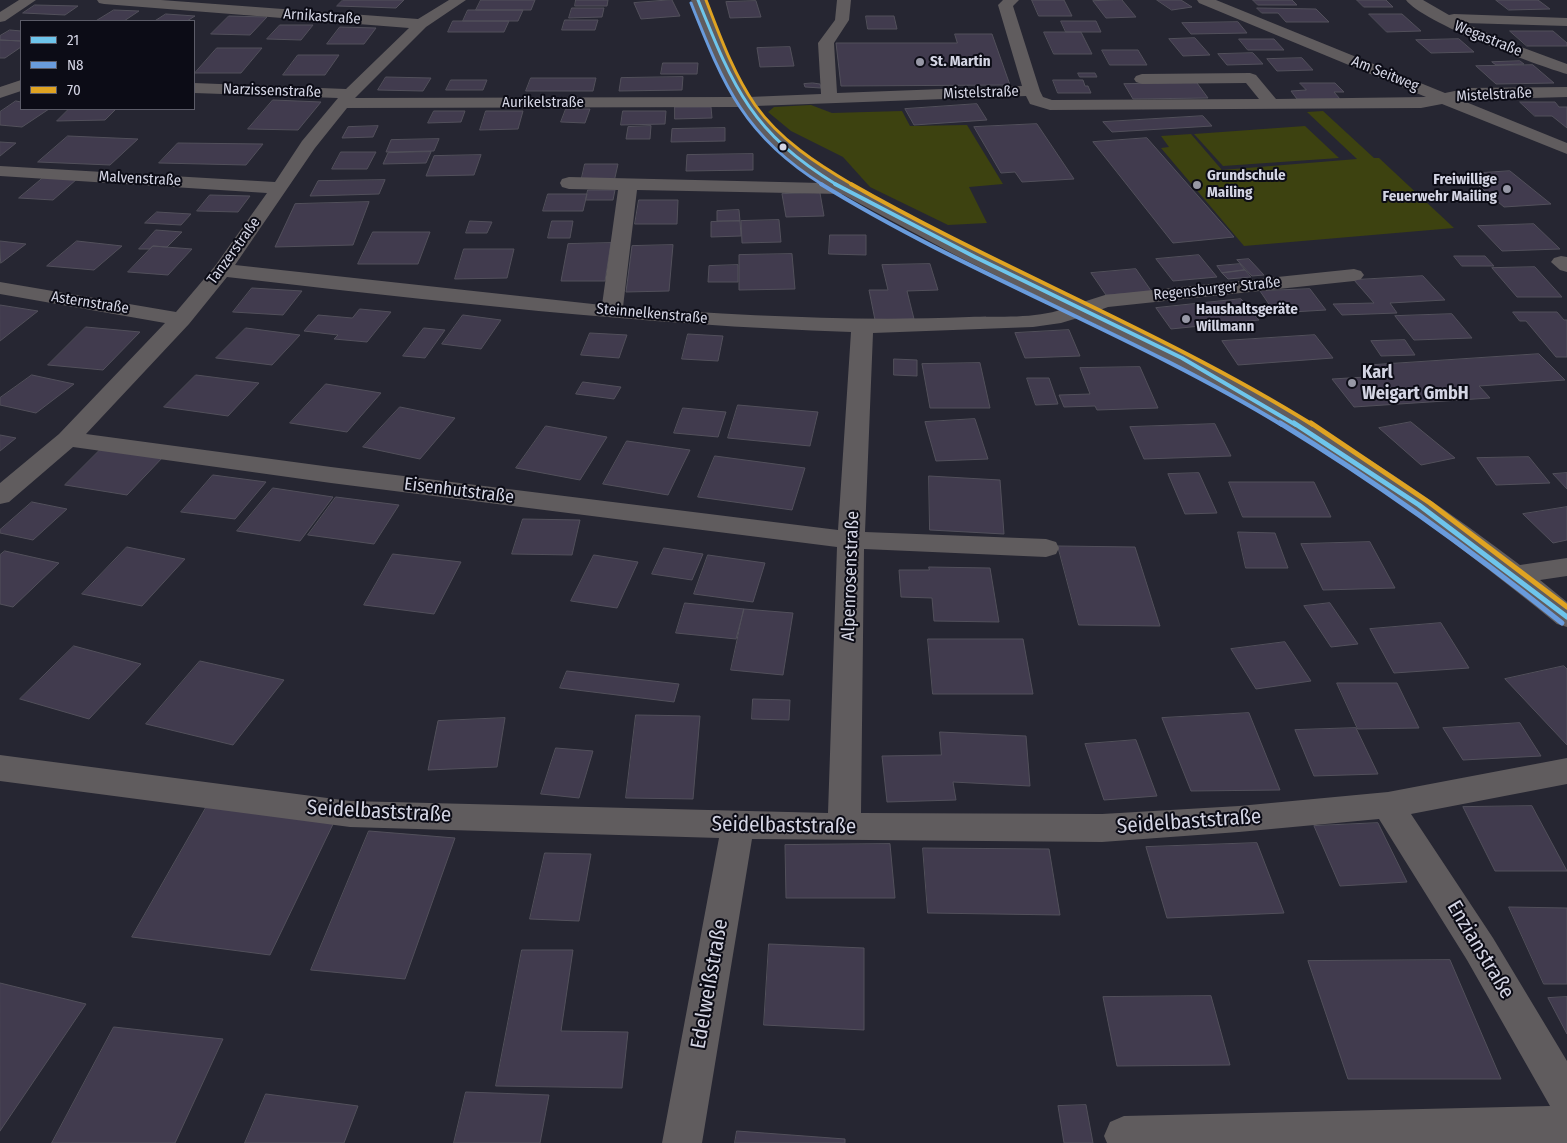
<!DOCTYPE html>
<meta charset="utf-8">
<style>
body{margin:0}
#map{position:relative;width:1567px;height:1143px;overflow:hidden;background:#262632;font-family:"Fira Sans Condensed",sans-serif}
canvas{display:block}
.legend{position:absolute;left:20px;top:20px;width:175px;height:90px;box-sizing:border-box;background:#0c0c16;border:1px solid #5c5c68;margin:0;padding:6px 9px;list-style:none;font-size:15px;color:#d4d5e4}
.legend li{display:flex;align-items:center;gap:10px;height:25px}
.legend b{width:25px;border:1px solid #5c5c68}
</style>
<div id="map">
<canvas width="1567" height="1143"></canvas>
<ul class="legend">
<li><b style="height:6px;background:#6ec5eb"></b>21</li>
<li><b style="height:6px;background:#699bdc"></b>N8</li>
<li><b style="height:6px;background:#dfa322"></b>70</li>
</ul>
</div>
<script>
const ctx = document.querySelector('canvas').getContext('2d');
ctx.lineJoin = 'round';
function fillPath(path, color) { ctx.fillStyle = color; ctx.fill(path, 'evenodd'); }
function stroke(path, color, width, dash) { ctx.strokeStyle = color; ctx.lineWidth = width; ctx.lineCap = dash ? 'butt' : 'round'; ctx.setLineDash(dash || []); ctx.stroke(path); }
function write(font, color, halo, rows, align = 'center') {
  ctx.font = font + ' "Fira Sans Condensed",sans-serif'; ctx.lineWidth = 4; ctx.setLineDash([]); ctx.textBaseline = 'middle'; ctx.strokeStyle = halo; ctx.fillStyle = color; for (const [text, x, y, turn = 0] of rows) {
    ctx.save(); ctx.translate(x, y); ctx.rotate((+turn || 0) * Math.PI / 180); ctx.textAlign = isNaN(turn) ? turn : align; if (halo) ctx.strokeText(text, 0, 0); ctx.fillText(text, 0, 0); ctx.restore();
  }
}
fillPath(new Path2D(`
 M811,105L832,113L902,111L910,126L967,125L1003,184L969,187L987,223L948,225L870,187L843,157L791,131L768,112L774,107Z
 M1323,111L1374,158H1379L1454,228L1244,246L1161,148L1169,147L1161,136L1191,134L1222,170L1357,159L1307,112Z
 M1305,126L1339,158L1223,166L1194,134Z`), '#3d4210');
const building = new Path2D(`
 M343,0H404L396,8L337,6Z
 M481,0H535L531,10H476Z
 M576,0H608L607,6H575Z
 M672,0L680,16L641,19L634,3Z
 M1032,0H1064L1072,16H1039Z
 M1122,0L1136,17L1106,18L1093,1Z
 M1157,0H1181L1192,7L1172,10Z
 M1253,0H1292L1297,5H1258Z
 M1357,0H1386L1393,7H1364Z
 M1496,0H1538L1550,9L1509,10Z
 M756,1L761,17L730,18L726,2Z
 M35,5L78,6L65,15L23,13Z
 M572,8H604L602,17L569,18Z
 M1257,8L1316,9L1329,22H1286L1278,13H1262Z
 M114,10L139,11L124,21H96Z
 M468,10H523L518,21H463Z
 M166,14L195,16L187,21H155Z
 M1369,14H1402L1421,31L1387,32Z
 M229,16L267,17L250,35L211,34Z
 M866,16H894L897,29H868Z
 M565,20H598L595,30H562Z
 M453,21H509L504,32H448Z
 M1061,21H1096L1101,32H1066Z
 M1238,22L1247,33L1191,34L1182,23Z
 M280,25H313L301,40L267,39Z
 M340,27L376,28L364,44H327Z
 M10,30L21,31V41L0,40V36Z
 M1510,31H1553L1567,43V46H1527Z
 M1044,32H1081L1092,54H1054Z
 M955,34H992L1010,85L841,86L836,43H957Z
 M1195,38L1210,55L1183,56L1169,39Z
 M1239,39H1274L1284,50H1248Z
 M1459,39L1474,52L1431,53L1416,40Z
 M0,40L21,41V47L5,58H0Z
 M790,47L794,66L760,67L757,48Z
 M217,48H262L241,73H195Z
 M1102,50H1138L1147,65H1110Z
 M1253,53L1263,64L1227,65L1218,54Z
 M298,55H339L325,75H283Z
 M1302,58L1313,70L1277,71L1267,59Z
 M1520,61L1524,64L1496,65L1492,62Z
 M663,63H698L697,74H661Z
 M1533,65L1554,83L1496,84L1476,66Z
 M1078,73H1095L1097,77H1080Z
 M386,77L431,78L423,91L378,90Z
 M683,77L682,90L619,91L621,78Z
 M531,78H596L593,91H526Z
 M451,80H487L483,90H446Z
 M1053,80H1083L1085,86H1088L1091,93H1058Z
 M813,83L820,84L821,88L805,87L804,84Z
 M1197,83L1208,98L1133,99L1124,84Z
 M1300,83H1335L1344,92H1334L1340,99H1297L1291,91L1306,90Z
 M273,100L321,102L298,130L248,129Z
 M16,101L21,102V109H49L22,127L0,125V112Z
 M1520,102H1555L1559,107H1567V128L1552,116H1535Z
 M977,104L987,120L914,125L905,109Z
 M675,107H711L712,118L675,119Z
 M69,109H116L105,120L57,121Z
 M566,109H590L585,123L561,122Z
 M434,111H465L461,122L428,123Z
 M486,111H523L518,129L480,130Z
 M623,111H666L665,124L621,125Z
 M1203,116L1212,126L1112,132L1103,122Z
 M1037,124L1074,179L1022,182L1015,172L1001,173L974,127Z
 M378,126L373,137L342,138L348,127Z
 M651,126L650,139H626L628,127Z
 M725,128V141L671,142L672,129Z
 M68,136L138,139L110,165L38,162Z
 M1147,138L1234,237L1173,243L1093,142Z
 M439,139L434,151L386,152L391,140Z
 M0,142L16,143L0,156Z
 M178,143L263,144L246,165L159,163Z
 M341,152H376L367,169H332Z
 M431,152L426,163L383,164L388,153Z
 M753,154V170L686,171L687,155Z
 M481,155L474,175L426,176L434,156Z
 M585,164H618L614,182H581Z
 M1510,171L1551,204L1504,207L1465,174Z
 M44,177L77,179L53,200L19,198Z
 M385,180L379,194L310,196L318,181Z
 M588,190H615L613,200H586Z
 M820,193L824,216L786,217L782,194Z
 M548,194H587L583,211H543Z
 M210,195L250,196L238,212L197,211Z
 M639,200H678L677,224H635Z
 M369,202L353,245L275,247L295,204Z
 M739,210L740,221H717V211Z
 M157,212L191,214L181,225L145,223Z
 M779,220L781,242L742,243L741,221Z
 M470,221L492,222L487,233H466Z
 M552,221H573L570,238H548Z
 M740,221L741,236L711,237V222Z
 M1534,224L1560,249L1502,251L1478,226Z
 M156,230L182,232L167,247L153,246L150,249H139Z
 M373,232H430L418,264H358Z
 M830,235H866V255L829,254Z
 M0,241L26,244L1,263Z
 M77,241L122,246L94,270L47,266Z
 M611,243L605,281H561L568,244Z
 M673,245L669,291L626,292L632,246Z
 M153,246L192,249L168,275L128,272Z
 M464,249H514L507,278L455,279Z
 M792,254L795,289L739,290V255Z
 M1199,255L1217,277L1173,281L1156,259Z
 M1454,256H1485L1494,266H1462Z
 M1249,259L1264,275L1252,276L1237,260Z
 M930,264L938,290L907,291L914,319L875,320L869,290H888L882,265Z
 M1240,264L1245,270L1222,273L1217,266Z
 M738,265V282H708L709,266Z
 M1535,267L1562,297H1517L1492,268Z
 M1136,269L1152,292L1106,295L1091,273Z
 M1245,270L1251,277L1228,279L1222,273Z
 M1423,276L1445,300L1390,303L1397,313L1342,315L1333,304L1374,303L1354,280Z
 M252,288L302,291L283,315L233,312Z
 M1310,289L1326,310L1275,313L1260,291Z
 M1241,299L1259,320L1171,329L1156,308Z
 M0,305L38,311L0,341Z
 M360,309L391,312L367,342L334,339L338,335L304,331L318,315L352,318Z
 M1513,312H1557L1564,320H1567V357H1556L1526,321H1520Z
 M1452,314L1472,338L1414,340L1395,316Z
 M463,315L501,320L481,349L442,344Z
 M86,327L140,332L103,370L48,365Z
 M246,328L300,335L272,365L216,358Z
 M424,328L445,330L425,358L403,356Z
 M1069,330L1080,356L1025,358L1015,333Z
 M590,333L627,335L619,358L581,355Z
 M688,334L723,336L718,361L682,359Z
 M1315,335L1333,358L1238,365L1222,341Z
 M1405,340L1415,355L1381,356L1371,341Z
 M1539,354L1565,380L1479,386L1490,398L1354,407L1332,379L1383,376L1373,365Z
 M894,359L917,360V376L894,375Z
 M980,363L990,408H930L922,364Z
 M1140,367L1158,408L1097,410L1095,406L1064,407L1059,395L1090,394L1080,368Z
 M32,375L74,384L36,413L0,405V398Z
 M196,375L259,383L228,416L164,407Z
 M1027,378H1049L1058,404L1036,405Z
 M583,382L621,387L614,399L576,394Z
 M326,384L381,393L347,432L290,423Z
 M738,405L818,412L810,446L728,438Z
 M400,407L455,418L420,459L363,447Z
 M683,408L726,412L718,437L674,433Z
 M975,419L988,459L936,461L925,422Z
 M1411,422L1455,458L1421,465L1379,428Z
 M1215,424L1231,456L1144,459L1130,427Z
 M546,426L607,437L580,480L516,468Z
 M0,435L16,438L0,451Z
 M627,441L690,450L668,495L603,484Z
 M103,447L164,456L127,495L65,485Z
 M715,456L805,468L792,510L698,497Z
 M1529,457L1550,483L1496,485L1477,458Z
 M1199,473L1217,513L1185,514L1168,474Z
 M1567,473V489L1553,474Z
 M213,475L266,482L235,519L181,512Z
 M929,476L1000,480L1004,534L930,530Z
 M1229,482H1314L1331,517H1243Z
 M273,488L333,497L300,541L237,531Z
 M336,497L399,505L374,544L308,535Z
 M32,502L67,509L33,540L0,533V530Z
 M1567,507V540L1553,543L1523,514Z
 M523,519L580,520L572,555L512,554Z
 M1238,532L1275,533L1288,568H1246Z
 M1370,542L1395,588L1323,590L1301,544Z
 M1058,546L1135,547L1160,626L1079,625Z
 M127,547L185,559L142,606L82,594Z
 M664,548L703,554L692,580L652,574Z
 M5,551L59,563L13,607L0,604V555Z
 M393,554L461,562L434,614L364,605Z
 M594,555L638,562L617,608L571,601Z
 M708,555L765,563L753,602L694,594Z
 M929,567L990,568L999,622L934,621L932,598L901,597L899,570H929Z
 M685,603L744,609L736,639L676,633Z
 M1330,603L1358,644L1331,647L1304,606Z
 M744,609L793,613L783,675L731,670Z
 M1441,623L1469,668L1394,673L1370,629Z
 M928,639H1023L1033,694H933Z
 M1285,642L1311,681L1256,689L1231,649Z
 M74,646L141,664L89,719L20,699Z
 M200,661L284,680L233,745L146,724Z
 M1564,666L1567,669V745L1505,679Z
 M567,671L679,684L674,702L560,688Z
 M1337,683H1397L1419,728L1358,729Z
 M753,699L790,700L789,720L752,719Z
 M1249,713L1280,790L1191,791L1162,718Z
 M636,715L700,716L693,799L626,798Z
 M505,718L497,767L428,770L438,721Z
 M1520,723L1541,756L1463,760L1443,728Z
 M1356,728L1378,774L1314,776L1295,730Z
 M940,732L1026,736L1030,786L953,782L956,800L887,802L882,756L941,755Z
 M1136,740L1157,796L1104,800L1085,744Z
 M556,748L593,751L579,798L541,794Z
 M207,806L335,820L270,955L132,937Z
 M1532,806L1567,871H1495L1463,807Z
 M1378,823L1407,882L1340,886L1314,826Z
 M369,831L455,838L405,979L311,970Z
 M1257,843L1284,913L1167,918L1146,847Z
 M890,844L895,898H786L785,845Z
 M923,848L1049,849L1060,915L928,913Z
 M545,853L591,854L579,921L530,919Z
 M1509,907L1567,908V984H1544Z
 M769,944L864,948V1030L764,1025Z
 M522,950H573L561,1031L628,1032L622,1088L496,1086Z
 M1450,960L1501,1079H1348L1308,961Z
 M0,983L86,1004L0,1131Z
 M1211,996L1230,1065L1117,1066L1103,997Z
 M1567,997V1034L1548,998Z
 M114,1027L223,1039L175,1143H52Z
 M466,1092L549,1095L540,1143H454Z
 M266,1094L358,1106L344,1143H245Z
 M1086,1105L1093,1143H1064L1058,1106Z
 M737,1131L845,1139V1143H735Z`);
fillPath(building, '#413b4e');
stroke(building, '#52505b', 1);
fillPath(new Path2D(`
 M19,0H36L5,21L0,22V12Z
 M97,0H161L418,19L449,0H466L426,27L355,98L733,97L717,66L691,0H705L733,66L749,97L821,94L818,43L835,20L837,0H851L849,20L834,43L837,93L1022,86L998,5L1003,0H1019L1013,6L1040,91L1043,97L1052,100L1259,99L1246,83L1142,84L1136,82L1134,79L1136,76L1142,74L1250,73L1256,75L1276,99L1426,97L1199,3L1197,0H1216L1445,93L1469,88L1567,87V97L1461,100L1567,143V154L1442,104L1421,108L1050,110L1030,104L1026,96L755,106C792,158 855,187 909,216C966,246 1024,274 1083,302L1105,295L1354,269L1361,271L1364,275L1361,279L1354,281L1108,307L1100,310C1248,381 1389,465 1520,565L1567,558V576L1540,580L1567,602V627L1557,624C1440,528 1316,440 1182,368C1149,350 1115,334 1081,317L1061,323L1033,327L873,333L865,532L1046,539L1056,542L1059,548L1056,554L1046,557L864,549L861,813L1102,814L1239,806L1388,792L1567,758V784L1411,814L1493,938L1567,1061V1143H1107L1104,1136L1110,1122L1124,1116L1550,1106L1467,960L1379,819L1239,832L1102,842L752,839L702,1143H662L719,838L350,827L0,781V755L350,801L828,813L837,547L331,483L73,447L9,502L0,504V483L59,434L165,323L0,294V282L176,312L215,266L267,193L0,176V166L275,182L302,141L338,98L194,93V83L346,89L409,28L104,4L99,3ZM739,107C760,139 790,163 822,183L569,177L562,179L560,183L562,187L569,189L618,190L602,305L235,265L315,148L347,108ZM637,190L842,194L957,256L1063,309C1035,319 999,316 969,317C853,322 738,315 623,307ZM227,277C435,301 642,325 851,332L838,530L331,467L86,434L189,324Z
 M1406,0H1423L1449,15L1454,14L1567,18V26L1464,23L1513,44L1567,64V74C1538,66 1422,22 1406,0Z
 M21,80V91L0,98V87Z
 M1561,256L1567,257V272L1560,270L1551,262L1554,258Z`), '#605c5e');
stroke(new Path2D(`
 M698,0C734,89 752,133 837,185`), '#6ec5eb', 3);
stroke(new Path2D(`
 M835,184L975,257L1182,358L1296,425`), '#6ec5eb', 4);
stroke(new Path2D(`
 M1294,423L1419,505L1567,617`), '#6ec5eb', 5);
stroke(new Path2D(`
 M691,3C724,86 744,136 823,185`), '#699bdc', 3);
stroke(new Path2D(`
 M821,184C969,275 1133,334 1282,425`), '#699bdc', 4);
stroke(new Path2D(`
 M1280,423C1378,483 1472,551 1562,623`), '#699bdc', 5);
stroke(new Path2D(`
 M706,0C720,36 733,73 755,105C780,140 817,164 853,185`), '#dfa322', 3);
stroke(new Path2D(`
 M851,184C1002,270 1165,333 1313,425`), '#dfa322', 4);
stroke(new Path2D(`
 M1311,423L1430,503L1567,607`), '#dfa322', 5);
for (const [x, y, r, color] of [
 [920,62,5,"#9798a6"],
 [783,147,4.5,"#d4d5e4"],
 [1197,185,5,"#9798a6"],
 [1507,189,5,"#9798a6"],
 [1186,319,5,"#9798a6"],
 [1352,383,5,"#9798a6"]
]) { const dot = new Path2D(); dot.arc(x, y, r, 0, 2 * Math.PI); ctx.fillStyle = color; ctx.fill(dot); stroke(dot, '#0c0c16', 2); }
write('15px', '#d4d5e4', '#0c0c16', [
 ["Arnikastraße",322,17,4],
 ["Wegastraße",1488,39,22],
 ["Am Seitweg",1385,74,22],
 ["Narzissenstraße",272,91,2],
 ["Mistelstraße",981,93,-2],
 ["Mistelstraße",1494,95,-3],
 ["Aurikelstraße",543,103],
 ["Malvenstraße",140,179,3],
 ["Tanzerstraße",234,251,-54],
 ["Regensburger Straße",1217,289,-6],
 ["Asternstraße",90,303,9],
 ["Steinnelkenstraße",652,314,5]
]);
write('bold 15px', '#d4d5e4', '#0c0c16', [
 ["St. Martin",930,62],
 ["Grundschule",1207,176],
 ["Mailing",1207,193],
 ["Freiwillige",1497,180,"right"],
 ["Feuerwehr Mailing",1497,197,"right"],
 ["Haushaltsgeräte",1196,310],
 ["Willmann",1196,327]
], 'left');
write('bold 18px', '#d4d5e4', '#0c0c16', [
 ["Karl",1362,373],
 ["Weigart GmbH",1362,394]
], 'left');
write('18px', '#d4d5e4', '#0c0c16', [
 ["Eisenhutstraße",459,491,7],
 ["Alpenrosenstraße",851,576,-88]
]);
write('21px', '#d4d5e4', '#0c0c16', [
 ["Seidelbaststraße",379,812,3],
 ["Seidelbaststraße",1189,822,-4],
 ["Seidelbaststraße",784,826,1],
 ["Enzianstraße",1480,950,59],
 ["Edelweißstraße",710,984,-80]
]);
</script>
